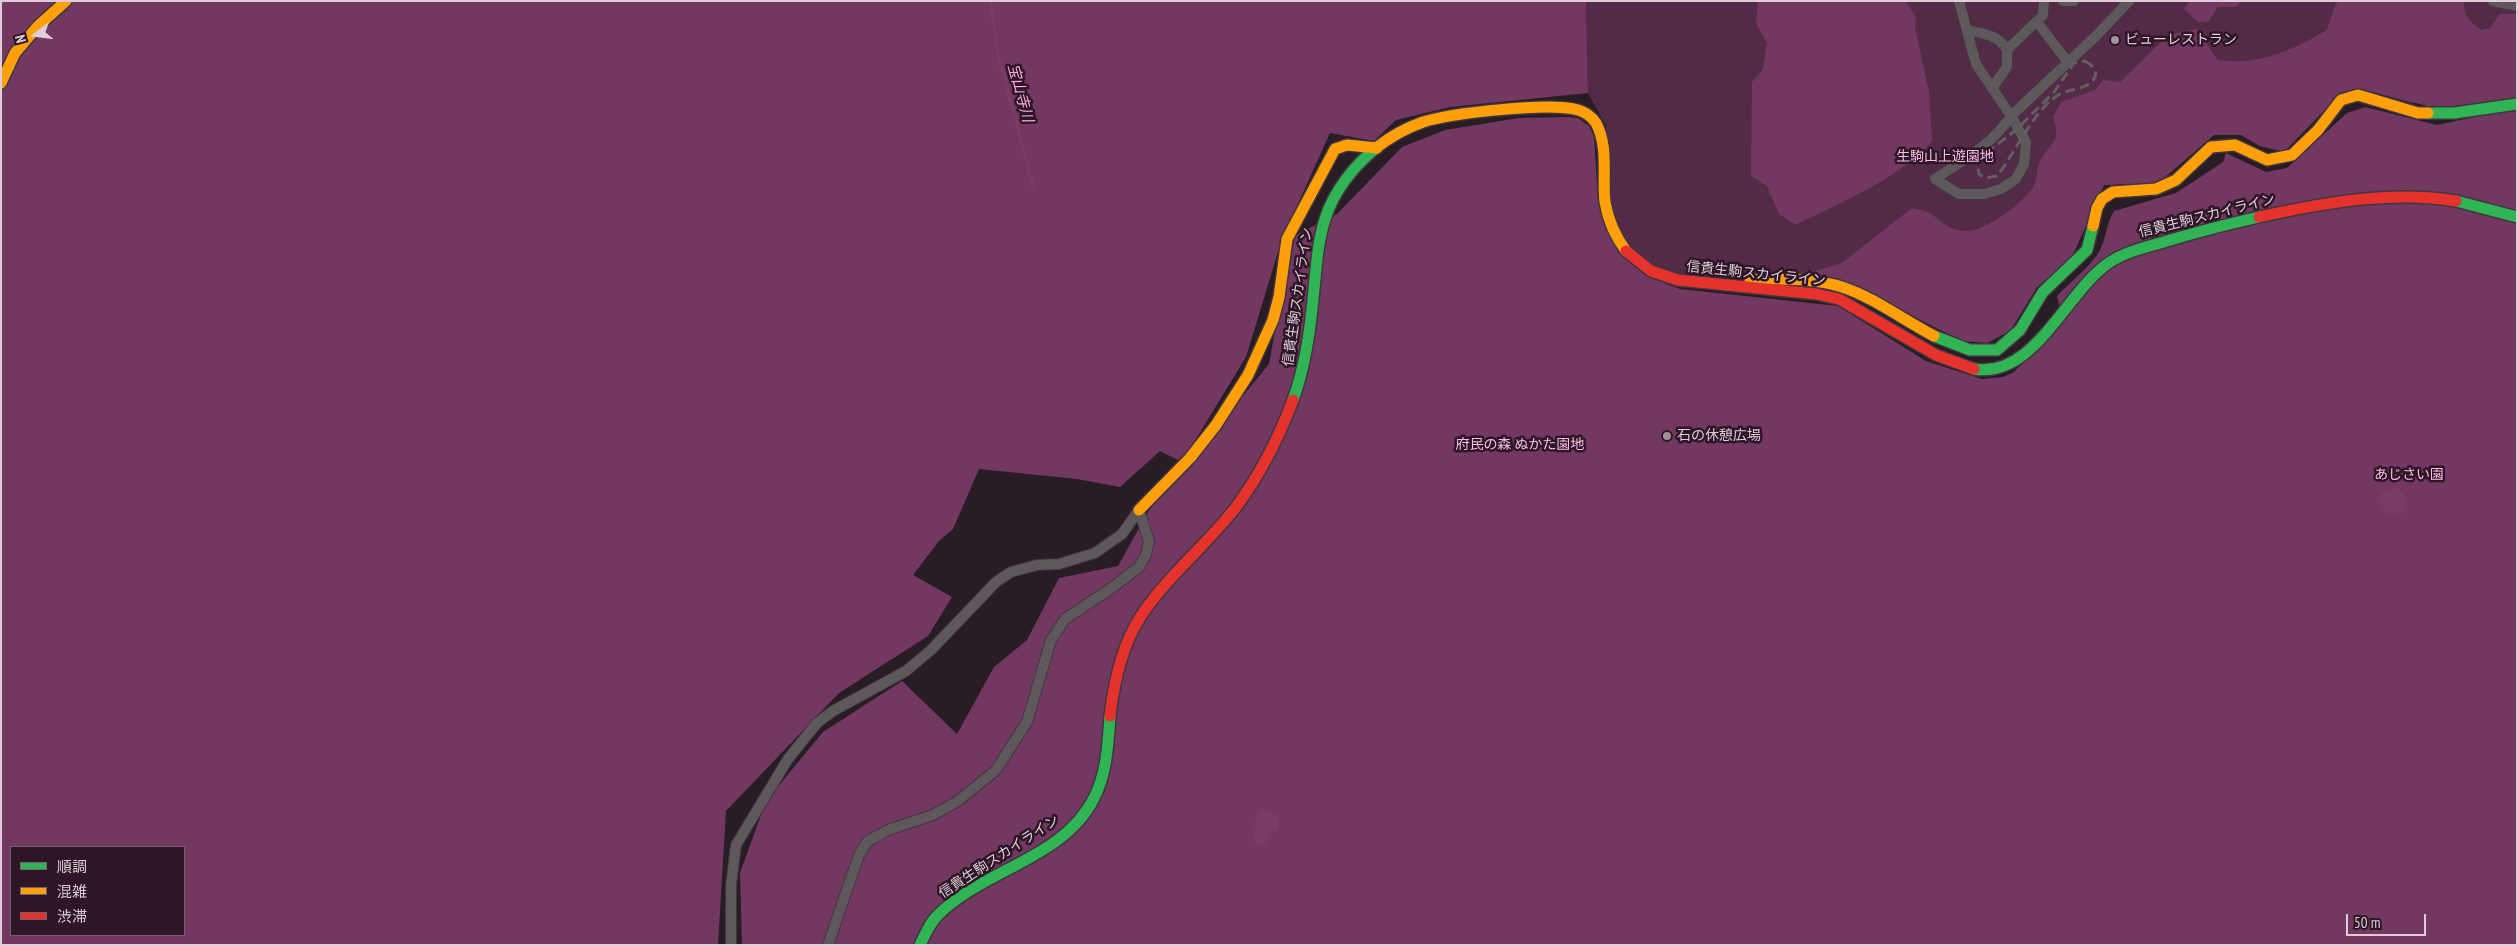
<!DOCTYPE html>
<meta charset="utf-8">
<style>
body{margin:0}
#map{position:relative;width:2518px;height:946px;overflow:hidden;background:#281c25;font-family:"PT Sans Narrow","Noto Sans JP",sans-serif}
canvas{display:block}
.frame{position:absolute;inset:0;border:2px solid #dfced8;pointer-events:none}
.legend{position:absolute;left:10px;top:846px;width:175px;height:90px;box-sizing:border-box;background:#2e1627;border:1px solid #75606e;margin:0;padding:6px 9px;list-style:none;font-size:15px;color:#dfced8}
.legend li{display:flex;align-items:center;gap:10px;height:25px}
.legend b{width:25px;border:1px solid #75606e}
.north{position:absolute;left:10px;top:10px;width:50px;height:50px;-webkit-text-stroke:4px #2e1627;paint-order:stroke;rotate:255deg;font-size:14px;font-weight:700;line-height:20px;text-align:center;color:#dfced8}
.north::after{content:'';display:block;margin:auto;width:18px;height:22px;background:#dfced8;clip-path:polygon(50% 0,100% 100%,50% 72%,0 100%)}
.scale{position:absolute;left:2346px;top:914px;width:80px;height:22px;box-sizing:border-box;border:2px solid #dfced8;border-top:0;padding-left:6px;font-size:15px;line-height:18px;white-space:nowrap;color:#dfced8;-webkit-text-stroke:4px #2e1627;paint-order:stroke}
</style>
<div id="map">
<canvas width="2518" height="946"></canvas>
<div class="frame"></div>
<ul class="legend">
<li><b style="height:6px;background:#30b455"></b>順調</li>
<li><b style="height:6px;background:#ff9f0a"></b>混雑</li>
<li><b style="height:6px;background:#e5322d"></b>渋滞</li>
</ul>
<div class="north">N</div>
<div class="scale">50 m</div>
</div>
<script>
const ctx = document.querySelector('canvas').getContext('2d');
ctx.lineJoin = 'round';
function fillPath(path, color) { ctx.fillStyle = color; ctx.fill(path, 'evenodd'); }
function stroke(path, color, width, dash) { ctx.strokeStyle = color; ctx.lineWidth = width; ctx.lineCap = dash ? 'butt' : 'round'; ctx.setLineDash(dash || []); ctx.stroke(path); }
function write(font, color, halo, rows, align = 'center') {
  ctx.font = font + ' "PT Sans Narrow","Noto Sans JP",sans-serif'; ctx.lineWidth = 5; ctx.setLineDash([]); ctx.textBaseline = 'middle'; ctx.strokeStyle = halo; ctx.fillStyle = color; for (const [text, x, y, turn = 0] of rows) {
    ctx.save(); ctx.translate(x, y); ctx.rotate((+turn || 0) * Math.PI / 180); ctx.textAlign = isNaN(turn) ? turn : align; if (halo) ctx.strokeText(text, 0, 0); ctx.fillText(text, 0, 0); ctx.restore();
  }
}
fillPath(new Path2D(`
 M1586,1H2517V99L2411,103L2362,89L2342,92L2284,152L2260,146L2241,135H2214L2158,183L2104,185L2071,259L2037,287L2010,331L1987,343L1939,330L1862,289L1758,279H1691L1657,268L1640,256L1626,241L1615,221L1608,200L1606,126L1588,93Z`), '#532b47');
fillPath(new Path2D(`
 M1,1H1586L1588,93L1450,107L1396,120L1374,141L1330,133L1282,239L1246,357L1182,462L1160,451L1120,487L1077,479L979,469L953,529L939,541L913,575L952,597L928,636L839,693L726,811L718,945H1ZM11,847H184V935H11Z
 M1758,1H1906L1916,18L1915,27L1929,92L1932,141C1905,175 1835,206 1795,225L1779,214L1767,186L1751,176L1752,82L1763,69L1767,43L1756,23Z
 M2190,1H2241L2236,7H2218L2208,22H2198L2184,9Z
 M2339,1H2464C2463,16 2470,21 2481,30L2490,28L2500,14H2517V99L2435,108L2362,89L2342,92L2284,152L2260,146L2241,135H2214L2158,183L2104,185L2071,259L2037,287L2010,331L1987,343L1962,341L1862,289L1812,272L1842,263L1912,208C1919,210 1929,211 1934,216C1945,225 1952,231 1967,231C1985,231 2021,204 2031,190C2037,183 2036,172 2039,164C2048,142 2063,145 2053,117L2061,102L2095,90L2103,80L2120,82L2168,35L2196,29L2218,60C2258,66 2293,50 2327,30L2335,5Z
 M2365,107L2437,125L2517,108V945H742L740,873L766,801L823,732L902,681L957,734L994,667L1027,640L1059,578L1118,566L1148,512L1269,364L1286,269L1296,235L1337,214L1402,147L1445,130L1519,118L1568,117L1578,118L1589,126L1594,136L1598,202L1603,220L1666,284L1680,289L1838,306L1926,361L1982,379L2003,377L2014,372L2063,322L2057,296C2070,282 2089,268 2099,252C2106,239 2106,224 2114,211L2176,193L2223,162L2226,153L2266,172L2287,168L2347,113Z`), '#723861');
fillPath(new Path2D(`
 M2379 502a14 14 0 1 1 28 0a14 14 0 1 1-28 0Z
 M1261,808L1280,814L1278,830L1271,831L1266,843L1256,847L1252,829Z`), '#7a3c67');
stroke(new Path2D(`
 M991,1L997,50L1034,189`), '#7a3c67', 3);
const street = new Path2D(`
 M1959,1L1976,64L2011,116L2098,34L2129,1
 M2063,1H2074
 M2493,1L2517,6
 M2037,22L2067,61
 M1967,30C1983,34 1998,34 2007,50
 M1992,88L2007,67V50L2043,15L2044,1
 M2011,116L2026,142L2024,164L2016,179L2001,189L1984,194H1959L1935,179C1963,160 1992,145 2011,116Z
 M731,945V885L736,845L788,759L817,723L833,711L906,671L931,650L996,582L1011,572L1037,565L1059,564L1095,553L1122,534L1139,510
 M828,945L859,855L868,841L888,830L933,815L958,801L996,770L1027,722L1051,640L1065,619L1113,587L1139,567L1146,555L1149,541L1139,510`);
const fast = new Path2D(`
 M2428,113H2454L2517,104
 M2456,201L2517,217
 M1934,336L1970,350H1997L2020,330L2043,292L2087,250L2093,226
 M1974,369C2035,379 2066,291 2110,262C2127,251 2147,247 2167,241C2197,232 2228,224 2259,217
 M1293,400C1305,367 1310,333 1313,299C1316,272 1317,244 1325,219C1334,191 1354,166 1376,148
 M920,945C925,935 929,924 937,916C983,869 1064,859 1094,798C1107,773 1108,744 1110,716`);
const slow = new Path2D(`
 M1,83L15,53L38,26L66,1
 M1376,148C1390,137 1406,128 1423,122C1452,113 1549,102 1578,110C1585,112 1592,117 1596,123C1609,147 1602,177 1605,202C1608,220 1615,236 1626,251
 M2093,226L2097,208L2102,199L2113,192L2156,189L2176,180L2211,147L2235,145L2267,160L2292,155L2318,130L2341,100L2358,95L2418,113H2428
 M1750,280C1780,278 1813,278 1842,287C1875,298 1903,320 1934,336
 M1139,510L1190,458L1216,425L1248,375L1273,320L1279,297L1287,239L1335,149L1347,145L1377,148`);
const jam = new Path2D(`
 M2259,217C2322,203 2392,190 2456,201
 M1626,251L1651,271L1678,280L1816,294L1839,299L1936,355L1974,369
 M1110,716C1114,681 1122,645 1141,616C1167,576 1207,545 1236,507C1260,475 1279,437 1293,400`);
stroke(street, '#41363d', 12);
stroke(fast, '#41363d', 14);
stroke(slow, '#41363d', 14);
stroke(jam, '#41363d', 14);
stroke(street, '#5e585c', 10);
stroke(fast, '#30b455', 11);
stroke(slow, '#ff9f0a', 11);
stroke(jam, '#e5322d', 11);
stroke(new Path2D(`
 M2085,61C2092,65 2099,71 2094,79C2087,90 2067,89 2058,95C2032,112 2016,152 1997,176L1985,178L1979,174L1977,160L2016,130L2054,92L2074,63Z`), '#645d61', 3, [10, 5]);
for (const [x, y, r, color] of [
 [2115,40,5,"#9f9099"],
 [1667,436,5,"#9f9099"]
]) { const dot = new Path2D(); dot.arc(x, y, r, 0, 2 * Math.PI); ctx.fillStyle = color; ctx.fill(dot); stroke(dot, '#2e1627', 2); }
write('14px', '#dfced8', '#2e1627', [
 ["ビューレストラン",2125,40],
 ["石の休憩広場",1677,436]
], 'left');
write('14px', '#f8bde3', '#2e1627', [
 ["生駒山上遊園地",1945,157],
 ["府民の森 ぬかた園地",1520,445],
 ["あじさい園",2409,475]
]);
write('14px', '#dfced8', '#2e1627', [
 ["信貴生駒スカイライン",2207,216,-14],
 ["信貴生駒スカイライン",1756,274,6],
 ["信貴生駒スカイライン",1298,297,-82],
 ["信貴生駒スカイライン",999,857,-33]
]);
write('italic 15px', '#f8aadd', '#2e1627', [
 ["宝山寺川",1020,93,75]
]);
</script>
